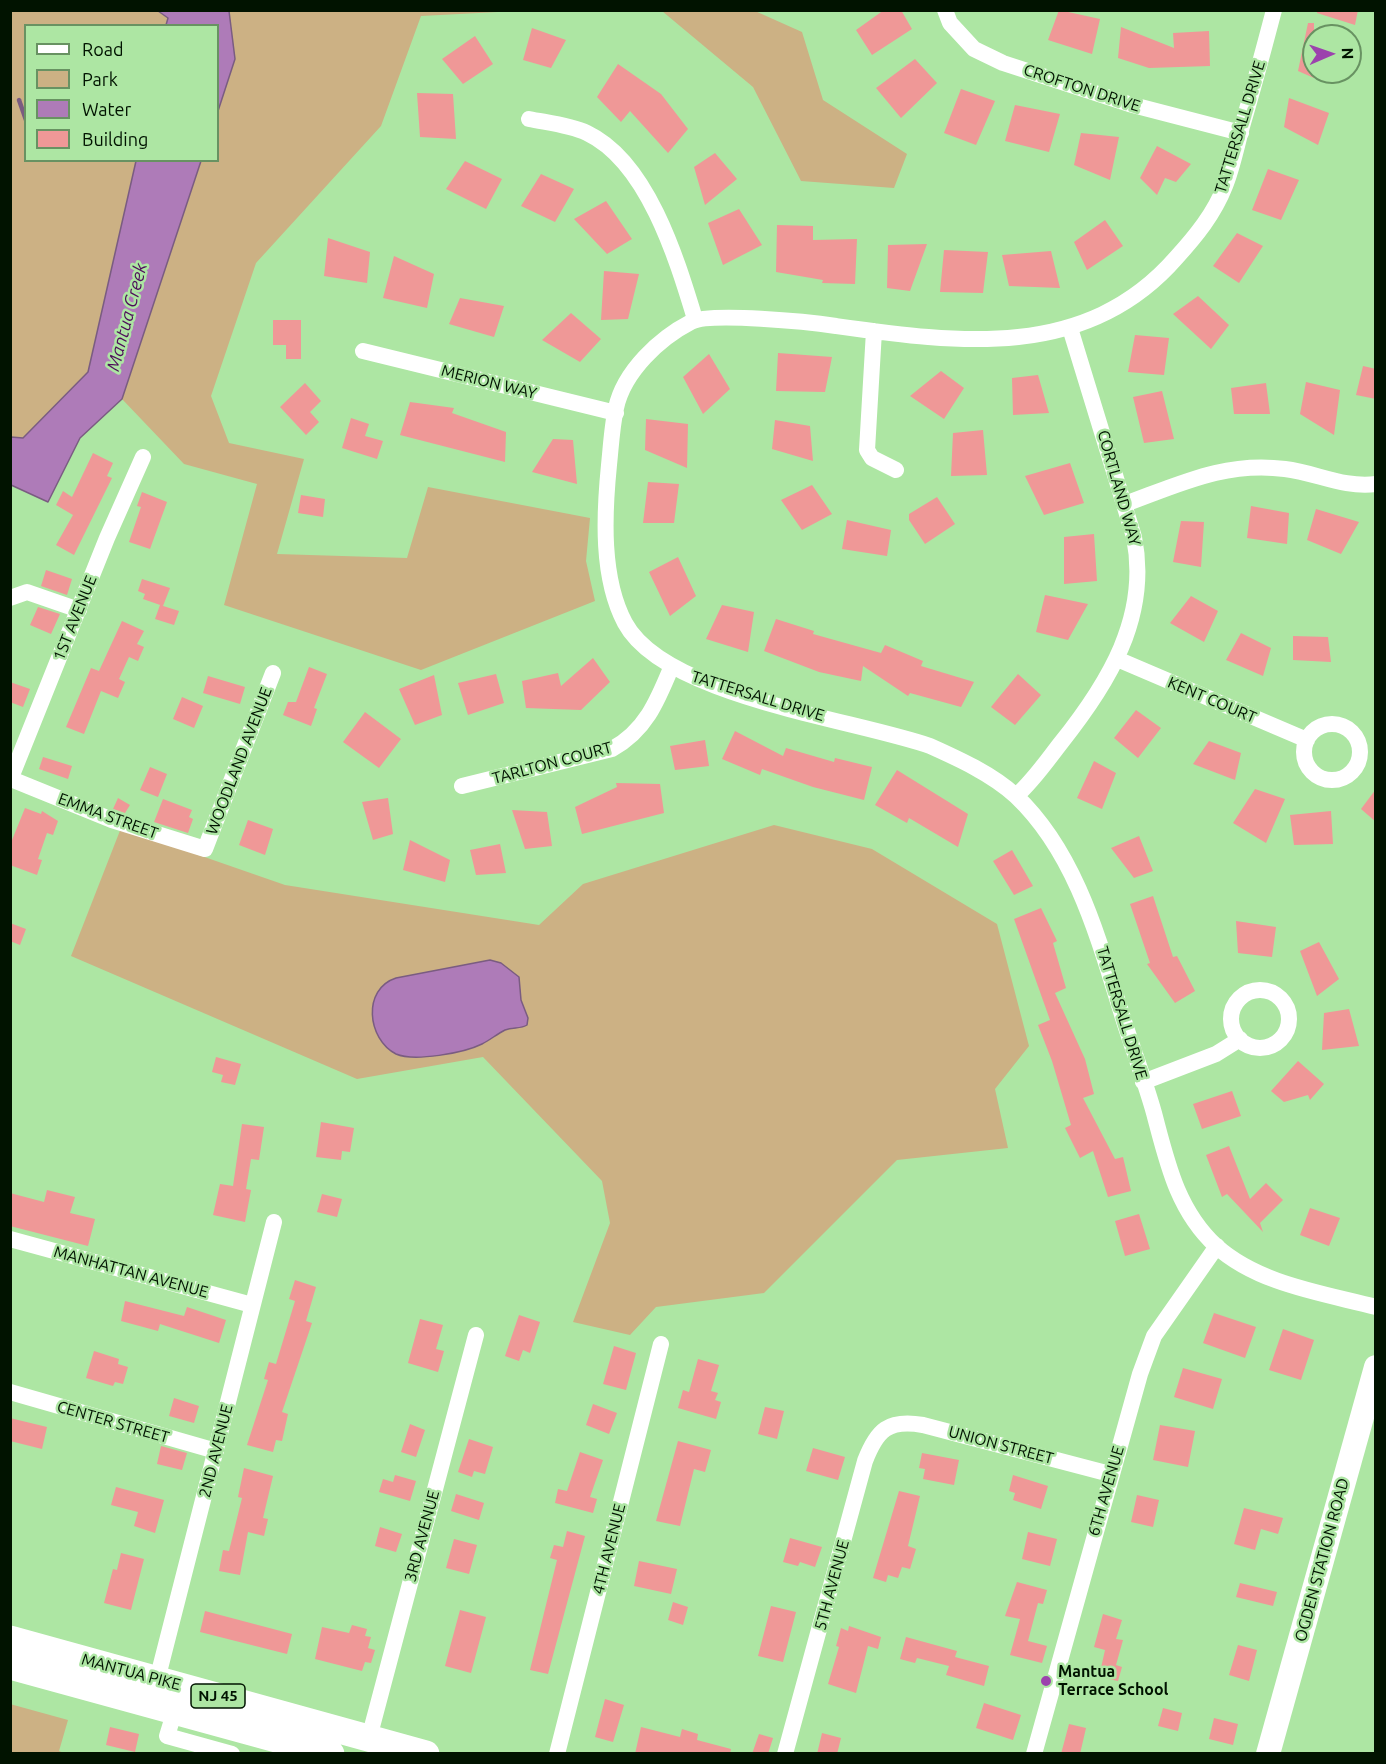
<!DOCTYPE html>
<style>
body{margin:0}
#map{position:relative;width:1386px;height:1764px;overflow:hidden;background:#ade6a3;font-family:Ubuntu,sans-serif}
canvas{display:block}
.frame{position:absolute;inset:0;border:12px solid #011300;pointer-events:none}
.legend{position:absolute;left:24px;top:24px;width:195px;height:138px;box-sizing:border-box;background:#ade6a3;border:2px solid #689262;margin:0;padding:8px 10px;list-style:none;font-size:18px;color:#011300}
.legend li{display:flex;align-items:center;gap:12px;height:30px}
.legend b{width:30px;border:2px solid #689262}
.north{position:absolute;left:1302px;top:24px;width:60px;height:60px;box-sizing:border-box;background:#ade6a3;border:2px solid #689262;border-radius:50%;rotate:88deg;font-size:16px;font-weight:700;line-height:24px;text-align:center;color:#011300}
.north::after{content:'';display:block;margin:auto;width:21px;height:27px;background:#9c42ad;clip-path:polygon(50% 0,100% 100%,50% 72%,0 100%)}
</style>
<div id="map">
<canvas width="1386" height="1764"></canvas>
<div class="frame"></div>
<ul class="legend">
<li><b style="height:8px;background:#fff"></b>Road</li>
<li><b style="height:16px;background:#ccb184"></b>Park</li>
<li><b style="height:16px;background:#ae7bb8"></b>Water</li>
<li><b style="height:16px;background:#ef9897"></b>Building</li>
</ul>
<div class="north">N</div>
</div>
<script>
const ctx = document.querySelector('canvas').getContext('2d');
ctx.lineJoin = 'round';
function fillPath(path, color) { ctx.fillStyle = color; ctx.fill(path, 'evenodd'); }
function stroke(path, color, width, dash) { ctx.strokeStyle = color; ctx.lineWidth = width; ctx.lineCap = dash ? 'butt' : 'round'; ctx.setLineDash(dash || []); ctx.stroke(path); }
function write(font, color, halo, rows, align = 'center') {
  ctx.font = font + ' Ubuntu,sans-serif'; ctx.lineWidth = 5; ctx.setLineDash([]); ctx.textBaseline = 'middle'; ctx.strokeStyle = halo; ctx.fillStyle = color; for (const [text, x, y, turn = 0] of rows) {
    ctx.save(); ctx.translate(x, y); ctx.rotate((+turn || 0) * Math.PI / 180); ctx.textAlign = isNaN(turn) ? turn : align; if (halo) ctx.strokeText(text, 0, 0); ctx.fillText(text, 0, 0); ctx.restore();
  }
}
fillPath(new Path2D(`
 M11,11H158L168,18L166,25L26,26V160L136,161L88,372L23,438L11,437Z
 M229,11H517L421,16L381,126L256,263L211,396L229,443L304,459L277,554L407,558L428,487L590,518L586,561L595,601L421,670L224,605L257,484L184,464L122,399L201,161L218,160V111L235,59Z
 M662,11H755L802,32L823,100L907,154L894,188L801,181L753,87Z
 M774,825L872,849L997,924L1029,1046L995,1089L1008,1148L897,1160L764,1293L656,1307L630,1335L573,1322L610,1223L602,1181L483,1057L357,1079L71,956L121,828L285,885L539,925L583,884Z
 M10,1704L68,1720L59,1751L64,1753H11Z`), '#ccb184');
const water = new Path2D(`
 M158,11H229L235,59L218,111V26L166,25L168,18Z
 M136,161H201L122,399L80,438L48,502L11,485V437L23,438L88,372Z
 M490,960L501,963L519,977L521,1000L528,1018L527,1025C521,1029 513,1027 505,1030C497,1034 490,1040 482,1044C464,1053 414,1062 396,1054C367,1039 362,989 396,978Z`);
fillPath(water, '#ae7bb8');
stroke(water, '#7a5c81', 1.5);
stroke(new Path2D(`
 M19,100L26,120`), '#7a5c81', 4.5);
fillPath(new Path2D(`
 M884,10H901L912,29L872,55L856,30Z
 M1059,10L1100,19L1092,54L1048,40Z
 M1317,10H1358L1355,25L1317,13Z
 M1308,23H1314V78L1298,71Z
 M1121,27L1174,48L1173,33L1209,31L1210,66L1149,68L1118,58Z
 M532,28L566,40L551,68L523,60Z
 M475,36L493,64L463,84L442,59Z
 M915,59L937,83L901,118L876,88Z
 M618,64L661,94L688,129L668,153L630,111L621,122L597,97Z
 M961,89L995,101L976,145L944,133Z
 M417,93L453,94L456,139L420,137Z
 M1289,98L1329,113L1318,145L1284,127Z
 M1015,105L1060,114L1049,152L1005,141Z
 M1081,133L1119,137L1110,180L1074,165Z
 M1157,146L1191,164L1176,182L1165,178L1157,195L1140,178Z
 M715,153L737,179L705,205L694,167Z
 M465,161L502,179L486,209L446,189Z
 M1268,169L1299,180L1281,220L1252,210Z
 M541,174L574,189L555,222L521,206Z
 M606,201L632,239L607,254L574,219Z
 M739,209L762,245L723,265L708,223Z
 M1105,220L1123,246L1087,270L1074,242Z
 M777,225L813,226V240L857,239L855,284L822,283L823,280L776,272Z
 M1237,233L1263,246L1239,283L1213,266Z
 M328,238L370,252L367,283L324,276Z
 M927,244L910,291L887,288L888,245Z
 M944,250L988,252L983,293L940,292Z
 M1051,251L1060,288L1009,286L1002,255Z
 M394,256L434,274L427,308L383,298Z
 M604,271L639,274L628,319L601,320Z
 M1198,296L1229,325L1211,349L1173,314Z
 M460,298L504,306L494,337L449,324Z
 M571,313L601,339L580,362L542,340Z
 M273,320H301V359H286V345H273Z
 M1135,335L1169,338L1164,375L1128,372Z
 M778,353L832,357L825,392L776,391Z
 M709,354L730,389L703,414L683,377Z
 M1363,366L1376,369V399L1356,395Z
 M941,371L964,388L944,419L910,396Z
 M1038,375L1049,413L1013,415L1012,378Z
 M1306,382L1340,390L1334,435L1300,414Z
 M305,383L321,401L310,412L319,422L306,435L280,407Z
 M1266,383L1270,414H1234L1231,388Z
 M1162,391L1174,439L1144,443L1133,397Z
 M410,402L454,408L452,413L506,432L505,462L400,435Z
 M351,418L369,424L365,436L383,441L377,459L342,448Z
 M646,419L688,424L687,468L645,450Z
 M775,420L810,426L813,461L772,449Z
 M983,430L987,475L951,476L953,433Z
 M553,439L573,440L577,484L532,472Z
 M93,453L113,463L107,476L112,478L74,555L56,545L73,515L56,505L63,491L72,497Z
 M1070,463L1084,503L1044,515L1025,476Z
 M648,482L679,484L674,523H643Z
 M812,485L832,514L802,530L781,500Z
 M142,492L167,502L150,549L129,542L141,507L137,506Z
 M301,495L325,499L323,517L298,513Z
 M937,497L955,524L925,544L909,520V514Z
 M1251,506L1289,513L1287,544L1247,538Z
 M1316,509L1359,522L1341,554L1307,540Z
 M847,520L891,530L887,556L842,549Z
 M1181,521L1204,522L1201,567L1173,562Z
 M1094,534L1097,581L1064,584V537Z
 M678,557L696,596L670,616L649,572Z
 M46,570L72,579L67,595L41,586Z
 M142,579L170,588L163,606L143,599L145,594L138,591Z
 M1045,595L1088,604L1068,640L1036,632Z
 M1191,596L1218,611L1204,642L1170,623Z
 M160,605L179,611L174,625L155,619Z
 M722,605L754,612L748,652L706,639Z
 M38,607L60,614L51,634L30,625Z
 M776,619L814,631L813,634L881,653L885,645L923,661L921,666L974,682L961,707L910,693L908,696L863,666L861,681L819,672L764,651Z
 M122,621L144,631L137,644L144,647L138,661L129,657L119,679L125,682L118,698L101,691L84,734L66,727L91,668L99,671Z
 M1241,633L1271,648L1263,676L1226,660Z
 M1293,636L1328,637L1331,662L1293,660Z
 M593,658L610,682L581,710L526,708L522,681L558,673L561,686Z
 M309,667L327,674L314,708L317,709L311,726L283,715L288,702H296Z
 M496,674L504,703L468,715L458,683Z
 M1018,674L1041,695L1015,725L991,707Z
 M434,675L442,715L415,725L399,689Z
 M208,676L245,687L240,704L203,693Z
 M10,682L30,689L23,707L10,702Z
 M182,697L203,706L194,728L173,719Z
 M1136,710L1161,728L1138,758L1114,738Z
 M365,712L401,739L379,768L343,742Z
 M735,731L783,756L786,748L834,762L835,758L872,767L864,800L813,787L762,769L760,775L722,759Z
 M705,740L709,766L675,770L670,746Z
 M1209,741L1241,753L1235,780L1193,764Z
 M43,757L72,766L68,779L39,769Z
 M1094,761L1116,773L1102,809L1077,798Z
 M150,767L167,774L158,797L140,790Z
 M897,770L968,814L958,847L909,818L907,823L875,805Z
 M616,783L660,784L664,813L582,834L575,807L617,787Z
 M1255,789L1285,799L1266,843L1233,823Z
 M1376,789V822L1361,809Z
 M118,798L130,805L125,813L113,809Z
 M388,798L393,834L373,840L362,802Z
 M163,799L192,810L189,817L193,819L188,833L154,822Z
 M25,808L41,814L42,811L58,821L53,835L47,833L38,859L42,860L37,875L10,865V845Z
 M512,810L547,812L552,846L525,849Z
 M1331,811L1333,844L1294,845L1290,815Z
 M248,820L273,829L265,855L239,845Z
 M1139,836L1153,871L1134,878L1111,848Z
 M410,840L450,860L445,882L403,870Z
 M500,844L506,873L476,875L470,850Z
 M1012,850L1033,886L1014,895L993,861Z
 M1153,896L1173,957L1177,956L1195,991L1175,1003L1147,964L1150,963L1130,904Z
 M1041,908L1057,941L1053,943L1066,988L1055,993L1085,1059L1094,1094L1083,1098L1115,1159L1123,1157L1131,1191L1108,1197L1093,1151L1080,1158L1065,1128L1071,1125L1052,1061L1038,1025L1050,1020L1014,919Z
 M1236,921L1276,927L1272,957L1238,953Z
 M10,923L26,929L20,945L10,941Z
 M1319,942L1339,979L1317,996L1300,951Z
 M1349,1009L1359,1046L1322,1050L1324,1013Z
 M216,1057L241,1064L235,1085L221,1082L223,1075L212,1072Z
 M1298,1061L1324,1084L1310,1100L1308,1095L1284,1102L1271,1091Z
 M1232,1091L1241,1116L1202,1129L1193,1104Z
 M321,1122L354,1128L350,1152L342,1151L341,1160L316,1157Z
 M242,1124L264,1127L259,1160L251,1159L246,1189L251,1190L245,1222L213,1215L220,1184L233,1186Z
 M1229,1146L1250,1199L1266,1183L1283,1200L1260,1223L1263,1232L1227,1194L1222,1197L1206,1155Z
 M47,1190L75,1197L70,1213L95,1219L88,1246L10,1226V1193L44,1202Z
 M322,1194L342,1199L337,1217L317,1212Z
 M1310,1208L1340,1218L1329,1246L1300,1235Z
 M1139,1214L1150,1249L1125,1256L1115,1221Z
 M295,1280L316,1287L306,1321L312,1323L282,1412L288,1414L282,1441L276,1440L273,1452L247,1445L268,1380L264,1379L269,1362L276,1364L295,1301L289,1299Z
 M125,1301L184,1316L187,1307L226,1320L219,1343L160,1324L158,1331L121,1321Z
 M1214,1313L1256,1327L1245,1358L1203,1343Z
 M519,1315L540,1322L530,1353L523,1350L519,1361L505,1356Z
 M420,1319L443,1325L436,1349L444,1351L438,1372L408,1363Z
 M1283,1329L1314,1340L1301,1380L1269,1370Z
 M614,1346L636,1353L626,1390L603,1384Z
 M94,1351L119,1359L118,1364L128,1367L123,1384L115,1382L113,1386L86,1378Z
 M698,1359L719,1365L711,1391L718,1393L715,1400L721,1402L716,1419L678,1408L683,1390L689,1392Z
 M1183,1368L1222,1379L1213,1409L1174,1397Z
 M174,1398L199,1406L194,1423L169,1416Z
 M593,1404L617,1413L609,1434L586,1425Z
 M765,1407L784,1411L777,1439L758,1434Z
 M10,1418L47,1427L42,1449L10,1441Z
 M410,1424L425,1430L416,1457L401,1452Z
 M1160,1425L1195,1431L1188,1467L1153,1460Z
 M469,1439L493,1447L485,1474L474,1471L472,1477L458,1472Z
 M678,1441L711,1450L705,1472L694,1469L680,1526L656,1521Z
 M161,1446L187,1453L182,1470L157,1464Z
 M813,1448L845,1457L838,1480L806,1471Z
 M580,1452L603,1460L590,1497L597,1499L593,1513L555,1503L558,1489L567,1491Z
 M922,1453L959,1460L954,1485L923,1479L925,1469L919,1468Z
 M244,1468L273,1476L263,1518L268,1519L264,1536L248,1532L240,1575L219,1571L223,1550L229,1551L242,1498L238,1497Z
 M395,1475L416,1481L410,1501L379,1492L383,1479L393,1482Z
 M1013,1475L1048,1486L1041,1509L1013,1500L1015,1493L1009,1491Z
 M116,1487L164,1500L155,1533L134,1526L138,1512L111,1505Z
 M899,1491L920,1496L908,1546L916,1549L910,1569L902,1567L898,1578L888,1575L886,1582L873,1578Z
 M456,1494L484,1503L479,1520L451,1511Z
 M1137,1495L1159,1500L1153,1527L1131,1522Z
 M1244,1508L1283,1518L1278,1534L1261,1529L1255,1550L1234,1544Z
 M380,1527L402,1534L396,1552L375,1546Z
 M567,1531L585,1536L548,1674L530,1670L557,1560L550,1558L554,1545L563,1547Z
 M1028,1532L1057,1539L1050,1566L1022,1559Z
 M790,1538L822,1547L815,1567L800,1562L798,1566L783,1562Z
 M454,1539L477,1545L469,1574L446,1568Z
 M121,1553L144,1559L131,1610L104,1603L113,1569L117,1570Z
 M639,1561L677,1569L671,1594L634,1586Z
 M1017,1582L1047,1590L1043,1604L1038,1603L1028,1641L1047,1646L1042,1663L1010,1655L1020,1619L1005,1616Z
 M1240,1583L1277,1592L1273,1606L1236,1597Z
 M673,1602L688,1607L683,1625L668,1620Z
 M771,1606L796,1612L783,1662L758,1656Z
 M460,1610L486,1617L471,1673L445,1666Z
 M205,1611L292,1634L287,1654L200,1632Z
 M1103,1614L1122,1620L1116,1639L1123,1640L1116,1665L1122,1667L1118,1681L1099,1677L1105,1650L1094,1647Z
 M352,1625L367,1629L365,1636L371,1637L368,1648L375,1650L371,1663L365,1662L362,1671L315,1659L322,1627L349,1633Z
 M849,1626L881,1637L878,1649L868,1646L856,1693L828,1684L839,1647L836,1646L841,1628L848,1631Z
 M906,1637L957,1651L955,1657L989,1666L984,1686L946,1675L949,1666L917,1658L915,1663L900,1659Z
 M1238,1645L1257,1650L1249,1681L1229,1675Z
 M605,1699L624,1705L613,1742L595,1737Z
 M984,1703L1021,1715L1013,1740L976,1728Z
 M1163,1708L1182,1713L1178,1731L1158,1726Z
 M1214,1718L1238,1724L1233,1745L1209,1739Z
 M1069,1724L1086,1728L1080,1754H1061Z
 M110,1727L139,1734L135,1752L106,1745Z
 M641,1727L680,1737L682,1729L698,1734L697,1740L731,1749L730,1754H635Z
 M822,1733L841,1738L837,1754H817Z
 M759,1734L773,1738L768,1754H752Z`), '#ef9897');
stroke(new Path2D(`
 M945,10L950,23L974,49L1003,63L1129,104L1241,133
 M1274,10C1264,48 1254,86 1243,123C1237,144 1233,166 1225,186C1214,214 1196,236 1176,258C1086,361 958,343 836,326C810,322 710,312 691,322C660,338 624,371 616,408C612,426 611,446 609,465C604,515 601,578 625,623C664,696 852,719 930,746C959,759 992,774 1016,796C1077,854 1099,941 1123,1018C1133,1050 1145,1081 1154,1113C1167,1162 1177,1210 1216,1246C1258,1284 1322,1293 1376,1307
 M529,119C549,123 570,125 587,133C648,162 677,260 695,319
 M874,331L867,450L872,458L896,470
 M363,351L616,413
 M1125,504C1180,484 1226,461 1285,469C1317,473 1343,488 1376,484
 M10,598L27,592L79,610
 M1117,659L1307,740
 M1304 752a28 28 0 1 1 56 0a28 28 0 1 1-56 0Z
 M11,779L112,820L205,849L273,673
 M10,780L107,538L143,457
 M462,786L612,749C645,731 657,702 671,668
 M1016,796C1033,781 1046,762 1060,744C1108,684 1150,617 1134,537L1070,328
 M1231 1019a29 29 0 1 1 58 0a29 29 0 1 1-58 0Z
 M1143,1082L1216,1054L1240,1039
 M10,1239L252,1305
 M10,1392L216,1451
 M157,1680L274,1222
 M175,1710L167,1736L232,1754
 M369,1738L476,1335
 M557,1754L661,1344
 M785,1754L865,1461C877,1430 888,1419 923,1425L1110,1474
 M1034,1754L1140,1374L1154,1336L1217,1246`), '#fff', 16);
stroke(new Path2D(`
 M1268,1754L1376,1367`), '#fff', 24);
stroke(new Path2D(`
 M10,1639L426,1754
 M10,1666L331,1754`), '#fff', 27);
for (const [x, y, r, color] of [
 [1046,1681,6,"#9c42ad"]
]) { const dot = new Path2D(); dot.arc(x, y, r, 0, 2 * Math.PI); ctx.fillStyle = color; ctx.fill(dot); stroke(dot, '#ade6a3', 2); }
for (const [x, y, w] of [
 [218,1696,54]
]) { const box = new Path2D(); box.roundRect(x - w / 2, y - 12, w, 24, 4.5); ctx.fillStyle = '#ade6a3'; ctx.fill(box); stroke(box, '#011300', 1.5); }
write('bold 15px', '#011300', null, [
 ["NJ 45",218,1696]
]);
write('16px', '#011300', '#ade6a3', [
 ["CROFTON DRIVE",1082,88,18],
 ["TATTERSALL DRIVE",1240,127,-73],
 ["MERION WAY",489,382,14],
 ["CORTLAND WAY",1119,488,74],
 ["1ST AVENUE",75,618,-68],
 ["TATTERSALL DRIVE",758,696,17],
 ["KENT COURT",1212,700,23],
 ["WOODLAND AVENUE",239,761,-69],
 ["TARLTON COURT",552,763,-15],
 ["EMMA STREET",108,816,20],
 ["TATTERSALL DRIVE",1122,1013,73],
 ["MANHATTAN AVENUE",131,1272,15],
 ["CENTER STREET",113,1422,16],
 ["UNION STREET",1001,1445,15],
 ["2ND AVENUE",216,1451,-76],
 ["6TH AVENUE",1106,1491,-74],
 ["3RD AVENUE",422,1536,-75],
 ["4TH AVENUE",609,1549,-76],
 ["OGDEN STATION ROAD",1322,1560,-75],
 ["5TH AVENUE",832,1585,-75],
 ["MANTUA PIKE",131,1672,15]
]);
write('bold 16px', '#011300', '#ade6a3', [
 ["Mantua",1058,1672],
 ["Terrace School",1058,1690]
], 'left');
write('italic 18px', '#4e0d5a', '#ade6a3', [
 ["Mantua Creek",127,317,-75]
]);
</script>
